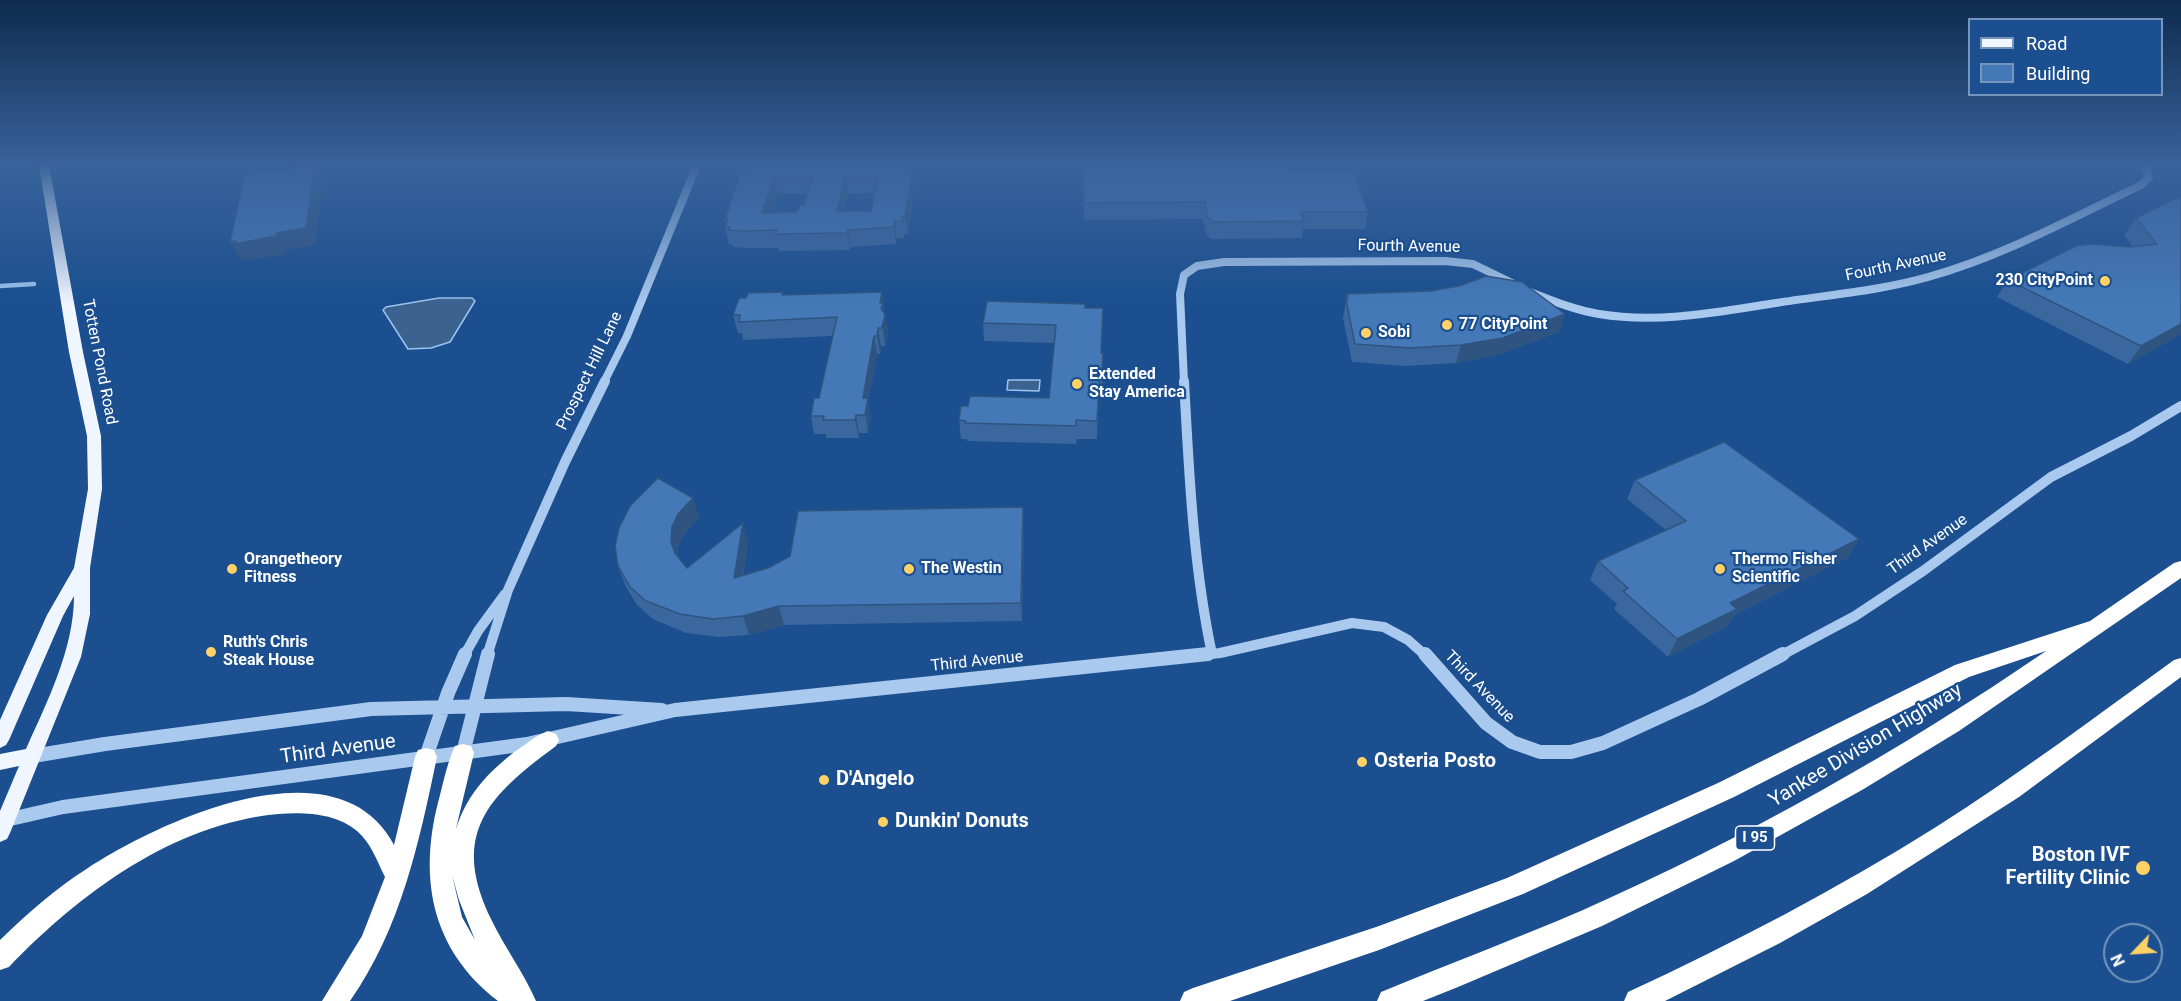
<!DOCTYPE html>
<style>
body{margin:0}
#map{position:relative;width:2181px;height:1001px;overflow:hidden;background:#1b4f8f;font-family:Roboto,sans-serif}
canvas{display:block}
.legend{position:absolute;left:1968px;top:18px;width:195px;height:78px;box-sizing:border-box;background:#1b4f8f;border:2px solid #7695bc;margin:0;padding:8px 10px;list-style:none;font-size:18px;color:#fff}
.legend li{display:flex;align-items:center;gap:12px;height:30px}
.legend b{width:30px;border:2px solid #7695bc}
.north{position:absolute;left:2103px;top:923px;width:60px;height:60px;box-sizing:border-box;background:#1b4f8f;border:2px solid #7695bc;border-radius:50%;rotate:245deg;font-size:16px;font-weight:700;line-height:24px;text-align:center;color:#fff}
.north::after{content:'';display:block;margin:auto;width:21px;height:27px;background:#ffd166;clip-path:polygon(50% 0,100% 100%,50% 72%,0 100%)}
</style>
<div id="map">
<canvas width="2181" height="1001"></canvas>
<ul class="legend">
<li><b style="height:8px;background:#f0f6ff"></b>Road</li>
<li><b style="height:16px;background:#4478b7"></b>Building</li>
</ul>
<div class="north">N</div>
</div>
<script>
const ctx = document.querySelector('canvas').getContext('2d');
ctx.lineJoin = 'round';
function fillPath(path, color) { ctx.fillStyle = color; ctx.fill(path, 'evenodd'); }
function stroke(path, color, width, dash) { ctx.strokeStyle = color; ctx.lineWidth = width; ctx.lineCap = dash ? 'butt' : 'round'; ctx.setLineDash(dash || []); ctx.stroke(path); }
function write(font, color, halo, rows, align = 'center') {
  ctx.font = font + ' Roboto,sans-serif'; ctx.lineWidth = 4.5; ctx.setLineDash([]); ctx.textBaseline = 'middle'; ctx.strokeStyle = halo; ctx.fillStyle = color; for (const [text, x, y, turn = 0] of rows) {
    ctx.save(); ctx.translate(x, y); ctx.rotate((+turn || 0) * Math.PI / 180); ctx.textAlign = isNaN(turn) ? turn : align; if (halo) ctx.strokeText(text, 0, 0); ctx.fillText(text, 0, 0); ctx.restore();
  }
}
const water = new Path2D(`
 M439,298H472L475,301L450,342L431,348L408,349L383,310L386,307Z
 M1008,380H1040L1039,391L1007,390Z`);
fillPath(water, '#3c6290');
stroke(water, '#9cc4f0', 1.5);
stroke(new Path2D(`
 M0,286L34,284`), '#9cc4f0', 4.5);
stroke(new Path2D(`
 M1530,292C1553,301 1575,310 1599,314C1658,324 1718,312 1776,303C1826,295 1879,291 1928,277C2003,256 2072,218 2141,185L2149,177L2144,165
 M604,382L627,336L697,165
 M1184,382L1180,294L1184,275L1197,266L1224,262L1445,261L1473,264L1516,285`), '#a9c9ee', 8);
stroke(new Path2D(`
 M1184,381C1189,471 1193,565 1212,654
 M464,656L478,631L505,594
 M487,656L508,590L565,462L605,381
 M1194,656L1220,653L1352,623L1384,627L1408,640L1426,656
 M1780,656L1855,616L1923,571L2051,477L2131,436L2181,406`), '#a9c9ee', 10);
stroke(new Path2D(`
 M1425,654L1486,723L1512,742L1540,752H1571L1603,743L1699,699L1783,654
 M463,753L488,654
 M33,756L105,744L371,709L566,704L662,710
 M426,757L448,693L465,654
 M6,820L63,807L527,744L675,710L1208,654`), '#a9c9ee', 14);
fillPath(new Path2D(`
 M39,165H49L83,352L101,436L102,489L90,568V614L81,657L10,833L7,839L0,842V811L19,766L0,770V754L26,749C47,702 74,649 74,596L63,616L9,740L6,745L0,748V720L47,615L74,568L88,489L87,436L69,352Z`), '#f0f6ff');
fillPath(new Path2D(`
 M2181,561V578L1959,731L1862,790L1734,861L1602,926L1458,987L1423,1001H1377L1381,992C1448,964 1516,939 1583,910C1745,838 1900,751 2046,651L1969,677L1734,797L1523,894L1379,950L1230,1001H1180L1184,992L1193,988L1379,926L1507,878L1718,783L1955,665L2090,621L2174,563Z
 M2181,658V677L2019,797L1867,894L1780,943L1665,1001H1624L1628,992C1734,943 1837,889 1936,827C2018,775 2095,717 2174,660Z
 M548,731L556,734L559,740L556,746C488,796 449,834 492,921C505,948 524,973 536,1001H498C429,948 418,874 440,795C444,779 448,761 455,746L463,744L471,746L474,753L454,837C463,798 488,771 520,748C529,742 537,735 548,731ZM452,875L459,900L475,940L462,917Z
 M426,748L434,750L437,757C419,843 401,928 350,1001H322L362,936L385,877C377,861 371,843 357,831C336,813 304,812 278,814C173,824 80,893 9,967L0,970V940C27,914 56,888 88,868C160,821 338,738 394,845L415,757L418,750Z`), '#fff');
fillPath(new Path2D(`
 M911,165V170H913L915,187L908,234H904V238H897L896,244L850,247V250L779,251L778,248H748L733,247L732,244H729L725,227L726,224L725,219L741,172ZM875,193L871,211H844L848,194ZM778,194H808L804,205L797,212H772Z
 M1082,165H1288L1290,170L1368,212L1365,229H1303L1302,238L1211,239L1206,234L1203,219L1084,220Z
 M2181,196V334L2128,364L1997,297L2008,280L2133,247L2124,235L2136,218Z
 M1430,291L1565,314L1559,332L1497,355L1456,363L1406,366L1352,362L1343,318L1347,294Z
 M882,292L884,312L888,332L885,346H881L880,354H877L868,403L871,416L868,433H859V438H826V434H814L811,416L819,398L833,336L743,340L742,333H738L733,315L783,295Z
 M1085,308H1103L1101,353L1103,371L1102,388H1099L1097,439H1077L1076,444L967,441V439H961L959,420L968,406L1049,398L1055,343L984,341L983,323Z
 M1635,480L1859,539L1847,558L1734,615L1726,627L1668,657L1614,609L1617,604L1590,580L1598,561L1666,530L1627,499Z
 M1023,507L1024,525L1022,621L784,625L749,635L719,637L686,633L653,619L637,605L625,585L618,566L699,516L685,533L678,546V557L687,568L748,541L743,575Z`), '#3a679d');
fillPath(new Path2D(`
 M911,165L912,176L913,170L915,187L908,234L905,216Z
 M315,166L323,182L315,245L286,250V254L245,261L244,259H240L230,242L277,233Z
 M845,177L848,194L840,228L837,211Z
 M774,178L778,194L766,230L762,213Z
 M895,221L897,238L896,244L894,227Z
 M848,230L850,247V250L847,233Z
 M882,292L884,312L885,314L888,332L885,346L880,303Z
 M1565,314L1559,332L1497,355L1456,363L1461,345Z
 M2181,324V334L2128,364L2141,346Z
 M878,328L881,346L880,354L877,336Z
 M874,336L877,354L868,403L871,416L868,433L863,398Z
 M856,415L859,433V438L855,420Z
 M693,498L699,516L685,533L678,546V560L671,542L672,527L678,514Z
 M1023,507L1024,525L1022,621L1021,603Z
 M743,523L748,541L739,596L734,578Z
 M1859,539L1847,558L1734,615L1726,627L1668,657L1677,639L1730,603Z
 M779,606L784,625L749,635L743,616Z`), '#305480');
const building = new Path2D(`
 M749,165H911L910,170H913L905,216L902,217V221H895L894,227L848,230L847,233L775,234L777,230L744,231L729,230L730,227H725L728,219H725L741,172H744L747,166ZM878,176L871,211H837L845,177ZM813,177L804,205H800L797,212L762,213L774,178Z
 M1083,165H1288L1290,170H1353L1368,212H1301L1304,221L1213,222L1207,216L1205,202L1084,203Z
 M315,166L306,228L277,233L276,236L235,244L236,241L230,242L244,177H249L250,174Z
 M2181,196V324L2141,346L2008,280L2076,246L2092,244L2130,247L2157,244L2136,218Z
 M1486,276L1522,282L1565,314L1503,338L1461,345L1410,348L1355,344L1346,300H1348L1347,294L1430,291L1459,286Z
 M783,292L782,295L882,292L880,303H883L881,309L885,314L882,328H878L877,336H874L863,398H868L865,415H856L855,420H823L824,416H811L814,398H819L837,317L739,322L740,315H733L739,298H746L748,293Z
 M987,301L1085,304V308H1103L1101,353H1103L1102,370H1100L1097,421L1076,420V426L965,423L966,421L959,420L961,406H968L970,396L1049,398L1056,325L983,323Z
 M1724,442L1859,539L1730,603L1737,609L1677,639L1623,591L1628,588L1598,561L1686,521L1635,480Z
 M658,478L693,498L678,514L672,527L671,542L675,553L687,568L743,523L734,578L768,568L790,556L798,511L1023,507L1021,603L779,606L743,616L713,619L680,614L646,601L630,587L618,566L615,546L619,528L630,506Z`);
fillPath(building, '#4478b7');
stroke(building, '#305480', 1.5);
const sky = ctx.createLinearGradient(0, 0, 0, 305);
sky.addColorStop(0, '#0f2b4f');
sky.addColorStop(0.54, '#39639b');
sky.addColorStop(1, '#39639b00');
ctx.fillStyle = sky;
ctx.fillRect(0, 0, 2181, 305);
for (const [x, y, r, color] of [
 [2105,281,6,"#ffd166"],
 [1447,325,6,"#ffd166"],
 [1366,333,6,"#ffd166"],
 [1077,384,6,"#ffd166"],
 [232,569,6,"#ffd166"],
 [909,569,6,"#ffd166"],
 [1720,569,6,"#ffd166"],
 [211,652,6,"#ffd166"],
 [1362,762,6,"#ffd166"],
 [824,780,6,"#ffd166"],
 [883,822,6,"#ffd166"],
 [2143,868,8,"#ffd166"]
]) { const dot = new Path2D(); dot.arc(x, y, r, 0, 2 * Math.PI); ctx.fillStyle = color; ctx.fill(dot); stroke(dot, '#1b4f8f', 2); }
for (const [x, y, w] of [
 [1755,838,39]
]) { const box = new Path2D(); box.roundRect(x - w / 2, y - 12, w, 24, 4.5); ctx.fillStyle = '#1b4f8f'; ctx.fill(box); stroke(box, '#fff', 1.5); }
write('bold 15px', '#fff', null, [
 ["I 95",1755,838]
]);
write('16px', '#fff', '#1b4f8f', [
 ["Fourth Avenue",1409,247,1],
 ["Fourth Avenue",1896,266,-12],
 ["Totten Pond Road",99,362,79],
 ["Prospect Hill Lane",590,371,-64],
 ["Third Avenue",1928,545,-35],
 ["Third Avenue",977,662,-6],
 ["Third Avenue",1479,687,46]
]);
write('bold 16px', '#fff', '#1b4f8f', [
 ["230 CityPoint",2093,281,"right"],
 ["77 CityPoint",1459,325],
 ["Sobi",1378,333],
 ["Extended",1089,375],
 ["Stay America",1089,393],
 ["Orangetheory",244,560],
 ["Fitness",244,578],
 ["Thermo Fisher",1732,560],
 ["Scientific",1732,578],
 ["The Westin",921,569],
 ["Ruth's Chris",223,643],
 ["Steak House",223,661]
], 'left');
write('20px', '#fff', '#1b4f8f', [
 ["Yankee Division Highway",1866,746,-31],
 ["Third Avenue",338,750,-8]
]);
write('bold 20px', '#fff', '#1b4f8f', [
 ["Osteria Posto",1374,762],
 ["D'Angelo",836,780],
 ["Dunkin' Donuts",895,822],
 ["Boston IVF",2130,856,"right"],
 ["Fertility Clinic",2130,879,"right"]
], 'left');
</script>
